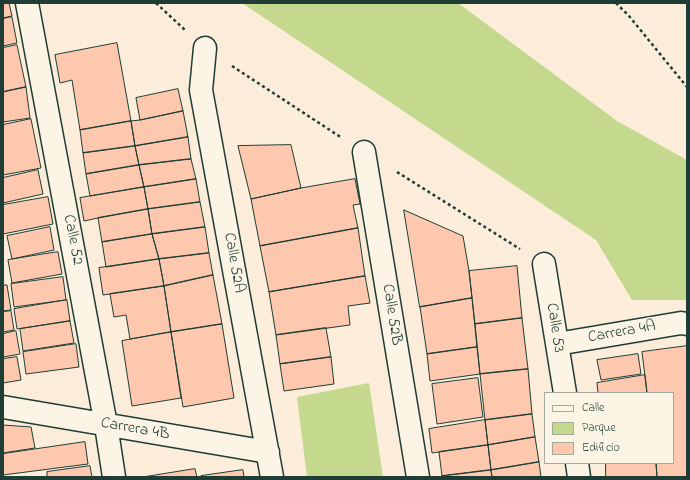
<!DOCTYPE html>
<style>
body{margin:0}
#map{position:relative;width:690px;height:480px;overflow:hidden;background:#fcecda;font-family:"Indie Flower",sans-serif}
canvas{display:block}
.frame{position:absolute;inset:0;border:4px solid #1f3d34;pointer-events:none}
.legend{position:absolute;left:544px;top:392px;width:130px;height:72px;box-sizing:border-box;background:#fcf5e5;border:1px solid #a4ab9e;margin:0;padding:5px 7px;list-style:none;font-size:12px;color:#1f3d34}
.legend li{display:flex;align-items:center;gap:8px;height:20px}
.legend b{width:20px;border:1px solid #a4ab9e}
</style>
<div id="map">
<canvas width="690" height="480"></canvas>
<div class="frame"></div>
<ul class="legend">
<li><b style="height:5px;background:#fcf5e5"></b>Calle</li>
<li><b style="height:11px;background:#c4d98e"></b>Parque</li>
<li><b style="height:11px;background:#fec8af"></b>Edificio</li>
</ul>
</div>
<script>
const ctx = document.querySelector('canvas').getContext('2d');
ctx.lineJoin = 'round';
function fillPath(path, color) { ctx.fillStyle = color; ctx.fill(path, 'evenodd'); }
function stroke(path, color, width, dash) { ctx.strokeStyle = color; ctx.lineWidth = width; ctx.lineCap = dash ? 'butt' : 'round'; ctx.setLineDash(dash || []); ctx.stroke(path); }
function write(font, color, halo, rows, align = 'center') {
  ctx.font = font + ' "Indie Flower",sans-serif'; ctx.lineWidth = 3; ctx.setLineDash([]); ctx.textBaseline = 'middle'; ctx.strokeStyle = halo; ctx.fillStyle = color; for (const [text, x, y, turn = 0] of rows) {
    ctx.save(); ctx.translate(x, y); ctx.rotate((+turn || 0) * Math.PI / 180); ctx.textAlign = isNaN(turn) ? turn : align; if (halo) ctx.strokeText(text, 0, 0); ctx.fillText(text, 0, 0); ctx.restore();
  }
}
fillPath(new Path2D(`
 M242,3H458L617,121L687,160V300H632L596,240Z
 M369,383L383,477H307L297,397Z`), '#c4d98e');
const building = new Path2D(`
 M3,3H9L12,16L3,18Z
 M12,17L17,43L3,46V19Z
 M117,43L131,121L80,130L72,80L60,83L55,55Z
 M17,45L26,87L3,92V48Z
 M26,87L30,118L3,122V92Z
 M178,89L183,111L140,120L136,98Z
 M183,111L188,137L135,146L131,121L140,120Z
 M31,119L41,168L3,175V125Z
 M131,121L135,146L83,153L80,130Z
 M188,137L191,159L139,165L135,146Z
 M291,145L301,188L251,199L238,146Z
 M135,146L139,165L86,174L83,153Z
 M191,159L196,179L144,187L139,165Z
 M139,165L144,187L90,196L86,174Z
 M38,170L43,194L3,203V178Z
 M196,179L200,202L148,209L144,187Z
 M355,179L360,204L353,205L358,228L260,246L251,199L301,188Z
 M144,187L148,209L98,218L84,221L80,198Z
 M48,197L53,224L3,234V205Z
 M200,202L205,227L152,234L148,209Z
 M148,209L152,234L102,242L98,218Z
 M404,210L463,236L469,271L472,298L420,307Z
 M50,227L54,250L12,259L7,236Z
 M205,227L209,253L159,259L152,234Z
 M358,228L365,276L269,292L260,246Z
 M152,234L159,259L106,267L102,242Z
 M58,252L62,274L12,283L8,260Z
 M209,253L213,275L164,286L159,259Z
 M159,259L164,286L103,295L99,268Z
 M517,266L522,318L475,324L469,271Z
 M213,275L222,324L171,332L164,286Z
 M365,276L370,303L348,306L350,325L276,335L269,292Z
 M63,277L66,300L14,307L11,284Z
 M3,285H7L11,310L3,311Z
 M164,286L171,332L130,339L126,315L114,317L110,294Z
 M472,298L477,347L427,354L420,307Z
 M67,300L70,321L17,329L14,309Z
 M11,311L14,330L3,332V312Z
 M522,318L528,369L480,374L475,324Z
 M70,321L74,343L23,351L20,329Z
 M222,324L234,398L183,407L171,332Z
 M326,328L331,357L280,364L276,335Z
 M16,331L20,354L3,357V334Z
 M171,332L181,398L132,406L122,341Z
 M76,344L79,367L26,374L23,352Z
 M687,346V477H657L656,463H673V393H647L642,352Z
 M477,347L480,374L430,381L427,354Z
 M638,354L641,374L601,380L597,360Z
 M17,357L21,380L3,383V359Z
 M331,357L334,384L284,391L280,364Z
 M528,369L532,414L485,420L480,374Z
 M645,375L647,393H598L597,383Z
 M478,378L483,417L437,424L432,384Z
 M532,414L535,437L488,445L485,420Z
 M485,420L488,445L432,453L429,429Z
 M3,425L31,427L35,448L3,453Z
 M535,437L539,462L491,470L488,445Z
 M85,442L88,464L3,475V454Z
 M488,445L491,470L442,476L439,452Z
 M539,462L541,477H492L491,470Z
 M606,463H656L657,477H606Z
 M90,466L92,477H47V472Z
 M195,469L197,477H143Z
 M243,470L244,477H201V476Z
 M491,470L492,477H443L442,476Z`);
fillPath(building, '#fec8af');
stroke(building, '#1f3d34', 1);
const minor = new Path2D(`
 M27,3L106,425L114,477
 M205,48L201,90L272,477
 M364,152L418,477
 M544,264L565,393
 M557,344L681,323L687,324
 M3,407L268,452
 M577,463L579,477`);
stroke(minor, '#1f3d34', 25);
stroke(new Path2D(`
 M156,3L185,30
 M616,3L629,16L687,87
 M232,66L342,138
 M397,172L520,249`), '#1f3d34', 2.5, [3, 3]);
stroke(minor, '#fcf5e5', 22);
write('16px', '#1f3d34', '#fcf5e5', [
 ["Calle 52",72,240,79],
 ["Calle 52A",233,263,80],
 ["Calle 52B",391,315,81],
 ["Calle 53",554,328,81],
 ["Carrera 4A",622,333,-10],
 ["Carrera 4B",135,430,10]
]);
</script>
